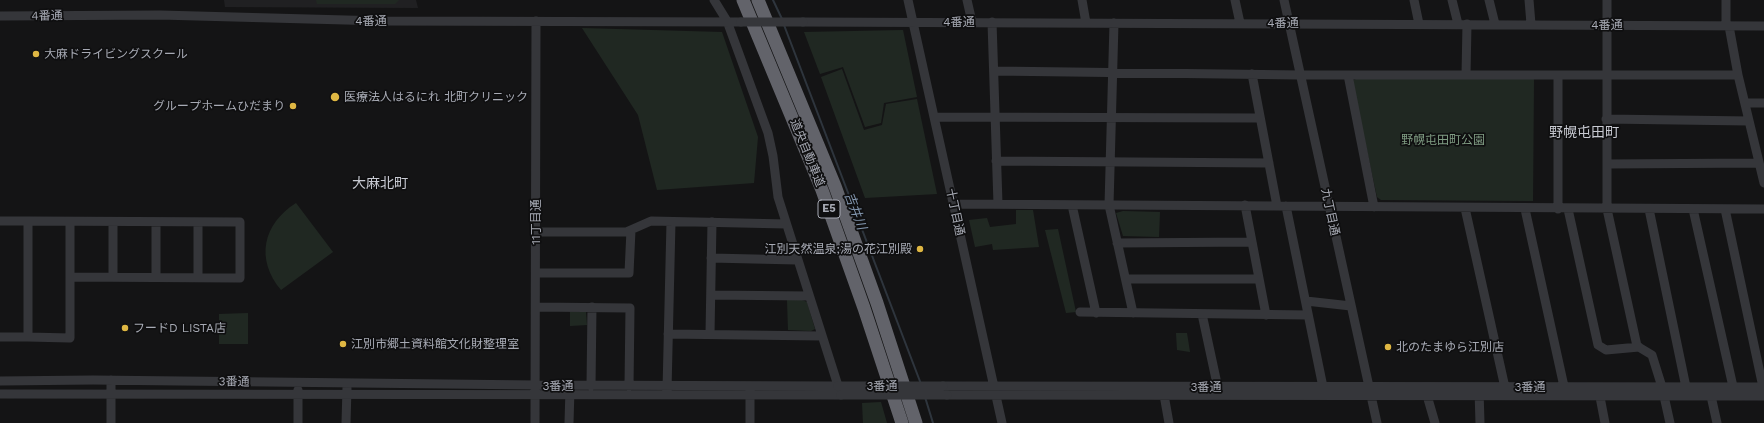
<!DOCTYPE html>
<meta charset="utf-8">
<style>
body{margin:0}
canvas{display:block;background:#141415}
</style>
<canvas width="1764" height="423"></canvas>
<script>
const ctx = document.querySelector('canvas').getContext('2d');
ctx.lineJoin = 'round';
function fillPath(path, color) { ctx.fillStyle = color; ctx.fill(path, 'evenodd'); }
function stroke(path, color, width, dash) { ctx.strokeStyle = color; ctx.lineWidth = width; ctx.lineCap = dash ? 'butt' : 'round'; ctx.setLineDash(dash || []); ctx.stroke(path); }
function write(font, color, halo, rows, align = 'center') {
  ctx.font = font + ' "Work Sans","Noto Sans JP",sans-serif'; ctx.lineWidth = 3.5; ctx.setLineDash([]); ctx.textBaseline = 'middle'; ctx.strokeStyle = halo; ctx.fillStyle = color; for (const [text, x, y, turn = 0] of rows) {
    ctx.save(); ctx.translate(x, y); ctx.rotate((+turn || 0) * Math.PI / 180); ctx.textAlign = isNaN(turn) ? turn : align; if (halo) ctx.strokeText(text, 0, 0); ctx.fillText(text, 0, 0); ctx.restore();
  }
}
fillPath(new Path2D(`
 M224,0H416L418,8L225,7Z`), '#202022');
fillPath(new Path2D(`
 M316,0H399L395,4H317Z
 M582,28L722,32L758,137L754,183L657,190L638,115Z
 M903,30L917,97L884,103L881,123L865,127L843,67L820,74L804,32Z
 M842,69L864,130L882,125L886,104L917,99L937,194L865,198L821,77Z
 M1358,78L1534,79L1533,201L1381,200L1377,197L1352,81Z
 M296,203L333,252L281,290C255,259 263,224 296,203Z
 M1016,210H1033L1039,247L993,250L992,244L975,247L969,220L987,218L990,227L1016,224Z
 M1123,211L1160,212L1159,237L1123,236L1116,213Z
 M1058,229L1076,312L1066,313L1045,230Z
 M787,300H802L807,302L815,329L811,331L788,330Z
 M570,311L586,312L587,325L570,326Z
 M248,313V344H219V314Z
 M1176,333H1187L1190,352L1177,350Z
 M881,402L887,423H863L862,403Z`), '#202822');
stroke(new Path2D(`
 M773,0L782,19
 M784,25L921,384
 M925,397L933,423`), '#2e353d', 2);
stroke(new Path2D(`
 M908,0L1002,423
 M967,0L972,22
 M1082,0L1086,23
 M1235,0L1240,23
 M1284,0L1377,423
 M1414,0L1419,24
 M1452,0L1458,24
 M1489,0L1495,24
 M1529,0L1531,24
 M1607,0V209L1637,346L1652,355L1662,387L1670,423
 M0,16L160,15L383,21L741,22
 M803,22L1764,26
 M992,22L998,204
 M1114,23L1109,205L1133,313
 M1726,26V0
 M1729,26L1738,75L1764,183
 M994,71L1300,75H1738
 M1252,74L1277,206
 M1348,75L1374,207
 M1466,75L1467,24
 M1745,103H1764
 M934,117L1260,118
 M1606,119L1749,121
 M996,161L1269,163
 M1607,164L1759,163
 M953,204L1764,209
 M1072,205L1096,313
 M1245,205L1266,315
 M1286,206L1324,392
 M1465,208L1506,392
 M1525,209L1565,391
 M1558,209V75
 M1568,209L1598,345L1606,350L1639,347
 M1649,209L1687,392
 M1693,209L1734,391
 M1725,209L1763,387
 M0,221H28V337H0
 M28,221L240,222V278L70,277
 M113,222V277
 M536,232H626L651,221L786,224
 M1117,243L1252,242
 M711,258L797,260
 M536,273H629L631,230
 M156,277V222
 M198,277V222
 M1126,279H1259
 M711,295L808,296
 M1306,301L1351,306
 M536,307L630,308L629,386
 M1080,312L1308,315
 M1202,314L1219,393
 M668,334L822,336
 M710,334L712,222
 M28,337L70,338V222
 M0,381L93,380L535,385L838,386
 M591,386L592,307
 M943,386L1764,387
 M667,390L671,222
 M1479,390L1480,423
 M1426,392L1435,423
 M0,394L841,395L778,197L773,156L768,133L727,21L714,0
 M947,395L1764,396
 M1164,395L1169,423
 M1711,396L1717,423
 M1600,397L1605,423
 M111,423V380
 M298,423V390
 M346,423L347,388
 M535,423L536,21
 M569,423L570,389
 M750,423V390`), '#35363a', 9);
stroke(new Path2D(`
 M743,0L822,190L864,308L902,423
 M758,0L835,186L877,303L916,423`), '#62636a', 13);
stroke(new Path2D(`
 M741,22H803
 M838,386H943
 M841,395H947`), '#35363a', 9);
for (const [x, y, r, color] of [
 [36,54,4,"#dfb743"],
 [335,97,5,"#dfb743"],
 [293,106,4,"#dfb743"],
 [920,249,4,"#dfb743"],
 [125,328,4,"#dfb743"],
 [343,344,4,"#dfb743"],
 [1388,347,4,"#dfb743"]
]) { const dot = new Path2D(); dot.arc(x, y, r, 0, 2 * Math.PI); ctx.fillStyle = color; ctx.fill(dot); stroke(dot, '#0f0f10', 1.5); }
for (const [x, y, w] of [
 [829,209,22]
]) { const box = new Path2D(); box.roundRect(x - w / 2, y - 9, w, 18, 3); ctx.fillStyle = '#0f0f10'; ctx.fill(box); stroke(box, '#a7aab4', 1); }
write('bold 11px', '#a7aab4', null, [
 ["E5",829,209]
]);
write('12px', '#a7aab4', '#0f0f10', [
 ["4番通",47,16,-1],
 ["4番通",371,21],
 ["4番通",959,22],
 ["4番通",1283,23],
 ["4番通",1607,25],
 ["道央自動車道",807,153,68],
 ["十丁目通",955,212,78],
 ["九丁目通",1330,212,78],
 ["11丁目通",536,222,-90],
 ["3番通",234,382,1],
 ["3番通",558,386],
 ["3番通",882,386],
 ["3番通",1206,387],
 ["3番通",1530,387]
]);
write('12px', '#a7aab4', '#0f0f10', [
 ["大麻ドライビングスクール",44,54],
 ["医療法人はるにれ 北町クリニック",344,97],
 ["グループホームひだまり",285,106,"right"],
 ["江別天然温泉;湯の花江別殿",912,249,"right"],
 ["フードD LISTA店",133,328],
 ["江別市郷土資料館文化財整理室",351,344],
 ["北のたまゆら江別店",1396,347]
], 'left');
write('12px', '#809d84', '#0f0f10', [
 ["野幌屯田町公園",1443,140]
]);
write('italic 13px', '#8194ac', '#0f0f10', [
 ["吉井川",855,211,69]
]);
write('14px', '#c7c9d1', '#0f0f10', [
 ["野幌屯田町",1584,133],
 ["大麻北町",380,184]
]);
</script>
